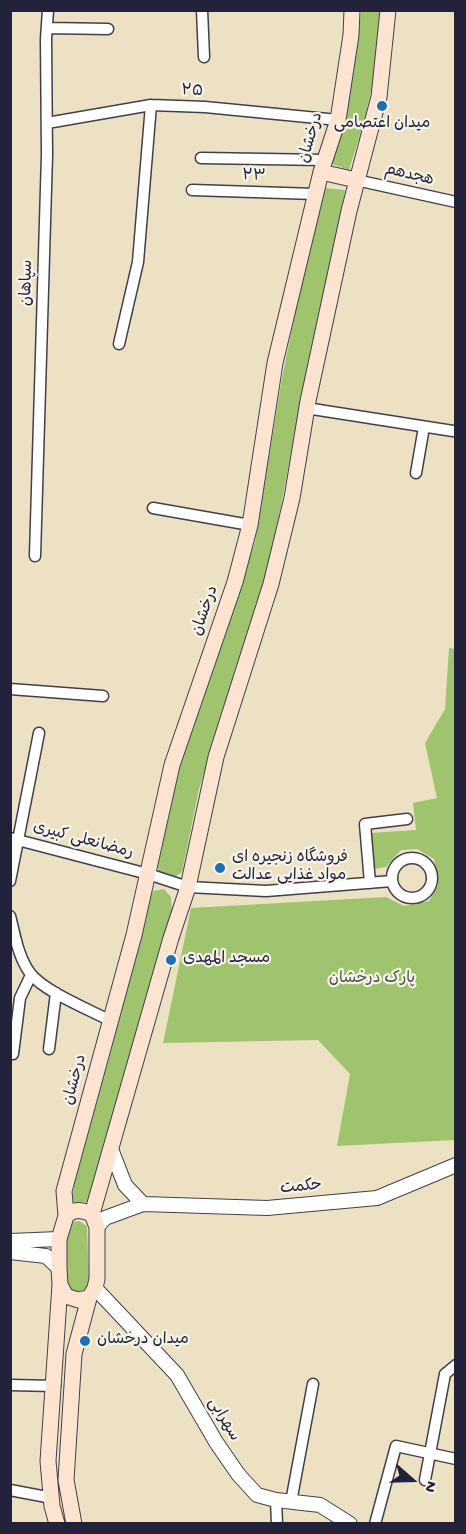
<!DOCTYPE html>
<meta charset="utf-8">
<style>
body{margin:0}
#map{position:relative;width:466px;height:1534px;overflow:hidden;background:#ece2c3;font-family:"Gochi Hand",sans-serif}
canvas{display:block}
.frame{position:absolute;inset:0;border:12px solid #22223b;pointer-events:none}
.north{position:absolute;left:382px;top:1450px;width:60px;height:60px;-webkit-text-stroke:4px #f7f3e8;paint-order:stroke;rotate:110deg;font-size:16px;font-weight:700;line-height:24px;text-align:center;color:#22223b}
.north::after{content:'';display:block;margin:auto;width:21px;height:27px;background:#22223b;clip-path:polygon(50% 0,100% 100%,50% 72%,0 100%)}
</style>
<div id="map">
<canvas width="466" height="1534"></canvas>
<div class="frame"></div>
<div class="north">N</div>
</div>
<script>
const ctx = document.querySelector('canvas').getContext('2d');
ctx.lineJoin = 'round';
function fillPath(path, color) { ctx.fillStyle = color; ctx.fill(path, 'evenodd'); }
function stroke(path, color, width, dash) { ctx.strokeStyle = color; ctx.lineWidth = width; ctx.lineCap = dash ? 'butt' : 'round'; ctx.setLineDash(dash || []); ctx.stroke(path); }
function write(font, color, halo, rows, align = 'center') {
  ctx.font = font + ' "Gochi Hand","Playpen Sans Arabic",sans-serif'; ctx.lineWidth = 4.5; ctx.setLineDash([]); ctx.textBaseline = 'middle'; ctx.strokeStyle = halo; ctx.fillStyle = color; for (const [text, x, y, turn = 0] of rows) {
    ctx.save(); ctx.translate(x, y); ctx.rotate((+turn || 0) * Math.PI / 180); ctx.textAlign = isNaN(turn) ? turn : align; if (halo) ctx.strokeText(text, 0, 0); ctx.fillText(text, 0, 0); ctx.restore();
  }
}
fillPath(new Path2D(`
 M361,11H381L374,78L364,122L349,170L329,163L356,55Z
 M324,188L345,190L341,215L306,372L272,554L199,789L182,872L175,877L159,872L157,863L183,752L255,542L282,378L308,251Z
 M449,648L455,649V1140L337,1146L350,1074L318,1040L163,1043L191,908L386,897L404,906L429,901L438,886L434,859L417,849L401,850L386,867L374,869L371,833L416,830L413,803L437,798L425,743L445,709Z
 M164,889L171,897L172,911C145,1009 113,1104 91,1202H72L74,1186L119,1021L147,905L153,891Z
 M79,1221L87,1226L89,1285L82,1292L70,1291C60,1276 66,1239 70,1222Z`), '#a0c46e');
const minor = new Path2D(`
 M202,10L204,57
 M47,28L108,29
 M47,123L151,105L205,107L338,120
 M201,158L325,160
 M356,180L456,202
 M192,190L315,194
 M119,344L138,262L151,105
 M306,408L453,431
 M416,473L424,427
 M153,508L250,525
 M35,556L47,155L46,39L48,10
 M10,689L103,696
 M10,838L148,874L188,887L266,891L392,881
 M392 878a20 20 0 1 1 40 0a20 20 0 1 1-40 0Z
 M10,881L39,733
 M370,883L365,824L407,819
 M10,916C15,935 18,957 30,973C43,991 90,1010 111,1021
 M49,1049L56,993
 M13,1054L20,998L31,975
 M10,1385L55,1386
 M425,1480L445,1374L456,1365
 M10,1490L52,1498
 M276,1500L277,1524
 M291,1502L313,1384
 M375,1524L396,1446L456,1459`);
const tertiary = new Path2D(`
 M111,1149L125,1185L143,1204
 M97,1227L105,1218L143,1204L267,1208L377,1198L456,1165
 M10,1241L59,1239
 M10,1252L46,1256L59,1268
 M95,1288L177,1375L216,1442L238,1474L257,1495L276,1500L320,1505L350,1524`);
const secondary = new Path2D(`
 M321,172L356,180
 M92,1214L171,938L188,887L216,757L271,584L292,498L308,401L349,211L379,97L388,10
 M66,1216C74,1208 82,1210 92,1214L97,1227V1279L95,1288L89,1298L74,1354L66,1480L74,1524
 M89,1298L78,1300L66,1296L60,1285L59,1268V1239L66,1216L64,1191L134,935L172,765L235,582L250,525L275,363L321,172L338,120L351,35L352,10
 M57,1524L52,1506L48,1461L60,1285`);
stroke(minor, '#403f4f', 13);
stroke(tertiary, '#403f4f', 16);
stroke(secondary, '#403f4f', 17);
stroke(minor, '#fff', 10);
stroke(tertiary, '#fff', 14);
stroke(secondary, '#fde4d0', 15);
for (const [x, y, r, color] of [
 [382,106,6,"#1f6fb2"],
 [220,868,6,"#1f6fb2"],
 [171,960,6,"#1f6fb2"],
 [85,1341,6,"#1f6fb2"]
]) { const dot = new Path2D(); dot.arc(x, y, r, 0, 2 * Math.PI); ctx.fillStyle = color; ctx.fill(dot); stroke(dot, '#f7f3e8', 2); }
write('16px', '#22223b', '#f7f3e8', [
 ["۲۵",192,92,3],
 ["درخشان",312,138,-74],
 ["هجدهم",409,176,13],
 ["۲۳",254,177,2],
 ["سپاهان",28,283,-88],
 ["درخشان",206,611,-71],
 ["رمضانعلی کبیری",83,841,15],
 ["درخشان",76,1080,-75],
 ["حکمت",301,1188,-5],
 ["سهرابی",223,1420,59]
]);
write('16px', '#22223b', '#f7f3e8', [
 ["میدان اعتصامی",382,125,"center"],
 ["فروشگاه زنجیره ای",232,859],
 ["مواد غذایی عدالت",232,877],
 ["مسجد المهدی",183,960],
 ["میدان درخشان",97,1341]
], 'left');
write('16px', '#48534a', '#f7f3e8', [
 ["پارک درخشان",372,980]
]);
</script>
